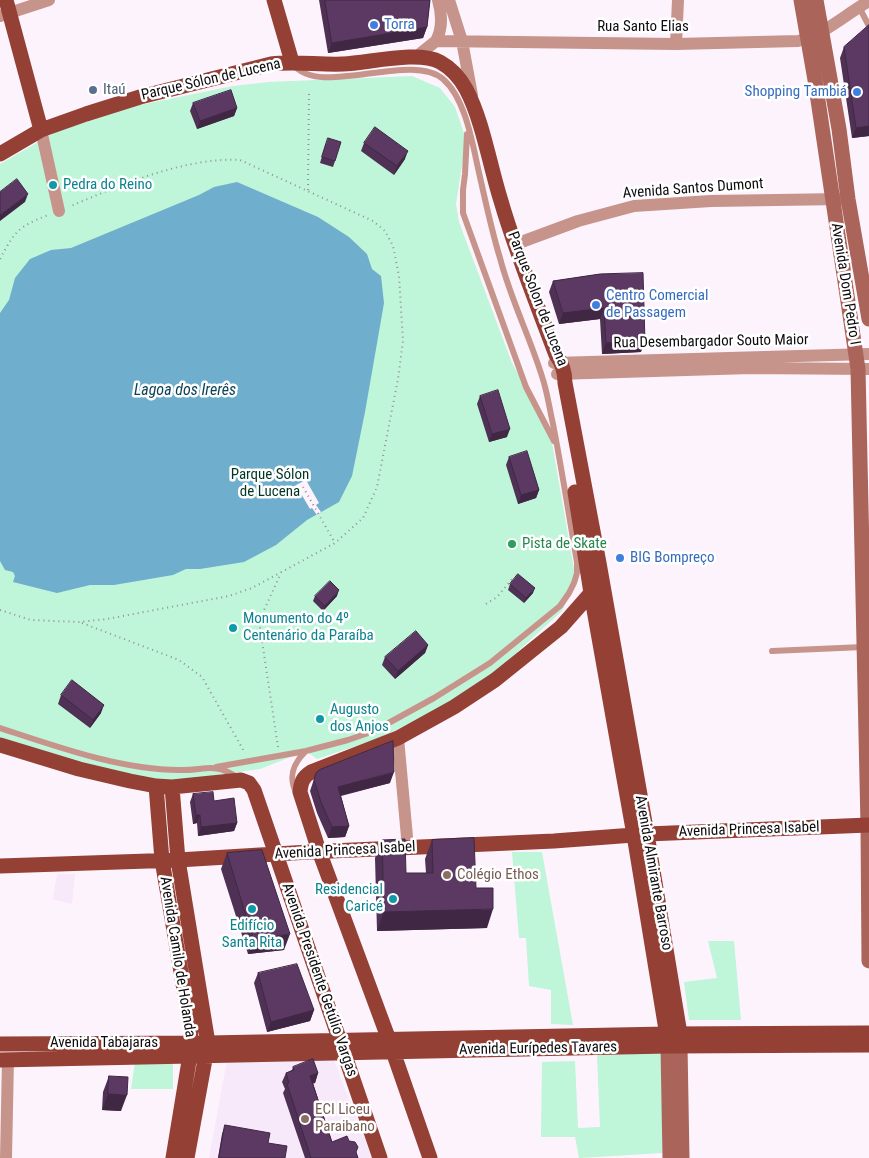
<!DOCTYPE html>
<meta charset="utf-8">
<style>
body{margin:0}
canvas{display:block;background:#fcf3fd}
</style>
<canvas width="869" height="1158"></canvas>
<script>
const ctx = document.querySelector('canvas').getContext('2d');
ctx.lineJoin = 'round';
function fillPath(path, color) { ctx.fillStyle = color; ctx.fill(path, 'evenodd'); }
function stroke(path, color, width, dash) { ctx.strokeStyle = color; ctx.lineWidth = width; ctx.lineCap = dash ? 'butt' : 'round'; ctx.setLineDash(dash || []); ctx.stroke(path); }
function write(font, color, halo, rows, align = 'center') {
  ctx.font = font + ' "Roboto Condensed",sans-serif'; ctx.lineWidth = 5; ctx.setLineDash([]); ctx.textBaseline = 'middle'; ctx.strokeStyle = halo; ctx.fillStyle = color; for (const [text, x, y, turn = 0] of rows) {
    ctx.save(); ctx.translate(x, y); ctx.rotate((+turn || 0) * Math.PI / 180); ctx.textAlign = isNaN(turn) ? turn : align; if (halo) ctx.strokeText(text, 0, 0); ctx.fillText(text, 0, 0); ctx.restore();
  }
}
fillPath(new Path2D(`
 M57,874H75L72,904L53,899Z
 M333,1058L372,1158H209L227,1060Z`), '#f7e8fa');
fillPath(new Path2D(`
 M412,76L440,88L455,107L466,139L456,204L459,222L512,363L550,431L576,581L562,611L493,674L438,709L380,738L317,759L306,751L260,769L161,783L0,743V164L59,130L130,107L233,86L269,82Z
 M512,852H542L573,1025L551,1024V990L529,986L526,938H519Z
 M708,941H734L741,1020H689L684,982L717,978Z
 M663,1053L662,1153L579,1158L575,1137H541L542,1062L575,1061L578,1128L600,1127L597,1055Z
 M135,1062L173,1063V1089H131Z`), '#bff5d9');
fillPath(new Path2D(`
 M237,182L318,217L349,237L367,254L372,269L381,276L384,303L365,412L352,476L339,502L307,520L276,545L244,562L200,569H186L173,575L114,585H90L57,593L13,582L15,576L13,572L5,570L0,561V313L9,300L15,278L30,259L51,250L71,248L199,195L214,187Z`), '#6faecd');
fillPath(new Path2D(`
 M306,480L319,503L316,505L321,512L317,515L312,508L310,509L296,485Z`), '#fcf3fd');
stroke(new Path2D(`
 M308,190L309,93
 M0,259C15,231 18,227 48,215
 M303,487L335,543
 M486,604L497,597L513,578
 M0,610L31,620L79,622L107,619L229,596L252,588L335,543L363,518L377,487L398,379L403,341L399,276L393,246L385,231L373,221L240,160C186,157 120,185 71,206
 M82,623L179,660L202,677L245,753
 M278,747L259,621L281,573`), '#968f96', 2, [1, 4]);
stroke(new Path2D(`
 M859,7L869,26
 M467,134L465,174L463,190V213L526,387L554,441
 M772,651L863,647
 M0,728C55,746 121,770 179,770C204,771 214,761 238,778
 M216,767L306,751L348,740L374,731L434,698L490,663L560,606L569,593L574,583L577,573V562C569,516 562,470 553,424C550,411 548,397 544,383C532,341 511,301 500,258C492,232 486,204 480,177C473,148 467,100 443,79C411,51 319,98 294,65
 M297,794C288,778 292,765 305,752`), '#c7948c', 6);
stroke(new Path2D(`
 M449,0L462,41L472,95
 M0,16L49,0
 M436,41C443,28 442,14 438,0
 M676,44L678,0
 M416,57L436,41L676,44L798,41C824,35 846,14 869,1
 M41,130L59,211
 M516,244L578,221L634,206L711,201L842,199
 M554,363L869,354
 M557,374L751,368L869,369
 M398,738L408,848
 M6,1158L8,1059`), '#c7948c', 12);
stroke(new Path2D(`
 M801,0L815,80L858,369L868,825L869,961
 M816,0L839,129L848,199L869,319
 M668,1046L670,1158
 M680,1046L682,1158`), '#ab6459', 15);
stroke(new Path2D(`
 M6,0L41,130
 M274,0L292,62
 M0,154L41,130L86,114L140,97L271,64C295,61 319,65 343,64C369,63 418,50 440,62C451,68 460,78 466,89C483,121 490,167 501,201C516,253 537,304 556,355C563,364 565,372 565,383L599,563L647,834L680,1034V1046
 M591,593L634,835L668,1042
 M0,745L79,769L130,781L156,786L172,787L241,780L249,783L254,790L380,1158
 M156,786L162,860L191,1031L190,1055L173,1158
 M172,787L178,860L208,1043L187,1158
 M0,866L178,860L309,852L554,841L647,834L869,825
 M0,1044L208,1043L667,1034L869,1033
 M0,1060L668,1046L869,1045
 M430,1158L389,1040L319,851L300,792C301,782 303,777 311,772L398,738L454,707L495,680L561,627L591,593L575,492`), '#954035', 15);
fillPath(new Path2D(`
 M319,0H430L427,27L423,38L328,53Z
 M869,25V136L852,138L840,58L844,47Z
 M193,103L237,108L234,116L197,129L190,111Z
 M326,143L335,161L333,167L320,163Z
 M364,143L405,159L394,175L361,151Z
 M600,274L641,352L602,354L600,319L559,324L549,292L553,281Z
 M480,396L507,437L489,442L477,404Z
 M509,457L539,490L536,498L518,504L506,465Z
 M510,584L533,593L524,603L508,590Z
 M315,596H337L323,611L313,601Z
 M428,645L425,653L395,679L382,665L385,657Z
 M61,695L101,713L90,728L58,704Z
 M316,773L390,783L341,796L349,826L345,837L328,838L317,813L310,791Z
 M193,794L214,801L237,823L234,831L198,836L197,823L193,824L190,802Z
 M382,840L406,873H426L425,859L432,840L476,888L487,928L377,931L375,858Z
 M227,853L284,950L248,954L221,869Z
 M258,973L314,1010L310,1021L267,1032L254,983Z
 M293,1067L318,1073L315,1083H313L332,1142L349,1141L356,1152L358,1158H305L283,1093L285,1089L282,1082L286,1073L292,1070Z
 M109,1076L121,1111L102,1110L103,1092Z
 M225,1125L268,1143L285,1158H218L222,1134Z`), '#4e3154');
fillPath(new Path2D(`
 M427,27L423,38L328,53L332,43Z
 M237,108L234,116L197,129L200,121Z
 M869,126V136L852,138L856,128Z
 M408,151L405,159L394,175L397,166Z
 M28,194L25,202L0,221V215Z
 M604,308L600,319L559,324L563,313Z
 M645,342L641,352L602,354L606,343Z
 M510,429L507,437L489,442L492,434Z
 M539,490L536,498L518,504L521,495Z
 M535,588L533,593L524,603L526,598Z
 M339,590L337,596L323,611L325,606Z
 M428,645L425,653L395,679L398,671Z
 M104,705L101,713L90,728L93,720Z
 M394,772L390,783L334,797L338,787Z
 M196,815H200L197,823L193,824Z
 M237,823L234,831L198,836L201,827Z
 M349,826L345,837L328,838L332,827Z
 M493,909L487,928L377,931L384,912Z
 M290,934L284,950L248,954L253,939Z
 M314,1010L310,1021L267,1032L271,1022Z
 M318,1073L315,1083L307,1086L310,1076Z
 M108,1094L127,1095L121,1111L102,1110Z`), '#402845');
const building = new Path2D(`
 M325,0H430L427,27L332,43Z
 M869,25V126L856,128L844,47Z
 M231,90L237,108L200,121L193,103Z
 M375,127L408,151L397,166L364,143Z
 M328,138L341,142L335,161L322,157Z
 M17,179L28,194L0,215V192Z
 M643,273L645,342L606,343L604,308L563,313L553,281L600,274Z
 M498,390L510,429L492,434L480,396Z
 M527,451L539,490L521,495L509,457Z
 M518,574L535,588L526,598L510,584Z
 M330,581L339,590L325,606L315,596Z
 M416,631L428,645L398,671L385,657Z
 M72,680L104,705L93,720L61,695Z
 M393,741L394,772L338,787L349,826L332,827L321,802L314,780L316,773L319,770Z
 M213,792L214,801L234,798L237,823L201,827L200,815H196L193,794Z
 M474,838L476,888H493V909L384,912L382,840L405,839L406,873H433L432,840Z
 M262,850L290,934L253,939L227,853Z
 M297,964L314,1010L271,1022L258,973Z
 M313,1059L318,1073L310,1076L332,1142L347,1136L349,1141L355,1142L358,1147L356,1152L358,1158H311L287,1084L289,1083L286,1073L294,1070L293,1067Z
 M109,1076L128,1077L127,1095L108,1094Z
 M225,1125L270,1133L268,1143L287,1146L285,1158H219Z`);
fillPath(building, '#5b3962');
stroke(building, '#402845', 1);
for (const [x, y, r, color] of [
 [374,25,5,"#3f7fe0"],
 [93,90,5,"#5c6f8a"],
 [857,92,5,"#3f7fe0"],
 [53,185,5,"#0f9aa8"],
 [596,305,5,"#3f7fe0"],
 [512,544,5,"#2e9e5b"],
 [620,558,5,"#3f7fe0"],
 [233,628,5,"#0f9aa8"],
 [320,719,5,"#0f9aa8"],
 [447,875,5,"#8d6e63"],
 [393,899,5,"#0f9aa8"],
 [252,909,5,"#0f9aa8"],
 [305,1119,5,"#8d6e63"]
]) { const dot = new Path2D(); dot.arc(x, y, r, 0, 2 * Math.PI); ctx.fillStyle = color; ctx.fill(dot); stroke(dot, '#fff', 2); }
write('15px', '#366cbe', '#fff', [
 ["Torra",384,25],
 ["Shopping Tambiá",847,92,"right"],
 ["Centro Comercial",606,296],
 ["de Passagem",606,313],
 ["BIG Bompreço",630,558]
], 'left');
write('15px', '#0e0b0e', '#fff', [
 ["Rua Santo Elias",643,27],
 ["Parque Sólon de Lucena",211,80,-13],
 ["Avenida Santos Dumont",693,189,-4],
 ["Avenida Dom Pedro I",845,284,81],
 ["Parque Solon de Lucena",537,299,69],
 ["Rua Desembargador Souto Maior",711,342,-1],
 ["Avenida Princesa Isabel",749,830,-2],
 ["Avenida Princesa Isabel",345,851,-3],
 ["Avenida Almirante Barroso",653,873,80],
 ["Avenida Camilo de Holanda",177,957,81],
 ["Avenida Presidente Getúlio Vargas",319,980,71],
 ["Avenida Tabajaras",104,1043],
 ["Avenida Eurípedes Tavares",538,1049,-1]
]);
write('15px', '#4e5e75', '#fff', [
 ["Itaú",103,90]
], 'left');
write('15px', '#0d838f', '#fff', [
 ["Pedra do Reino",63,185],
 ["Monumento do 4º",243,619],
 ["Centenário da Paraíba",243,636],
 ["Augusto",330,710],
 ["dos Anjos",330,727],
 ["Residencial",383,890,"right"],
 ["Caricé",383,907,"right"],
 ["Edifício",252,926,"center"],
 ["Santa Rita",252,943,"center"]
], 'left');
write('15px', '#003724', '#fff', [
 ["Parque Sólon",270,475],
 ["de Lucena",270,492]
]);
write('15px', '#27864d', '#fff', [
 ["Pista de Skate",522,544]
], 'left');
write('15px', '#785e54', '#fff', [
 ["Colégio Ethos",457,875],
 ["ECI Liceu",315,1110],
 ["Paraibano",315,1127]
], 'left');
write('italic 16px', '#0c4258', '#fff', [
 ["Lagoa dos Irerês",185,391]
]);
</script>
